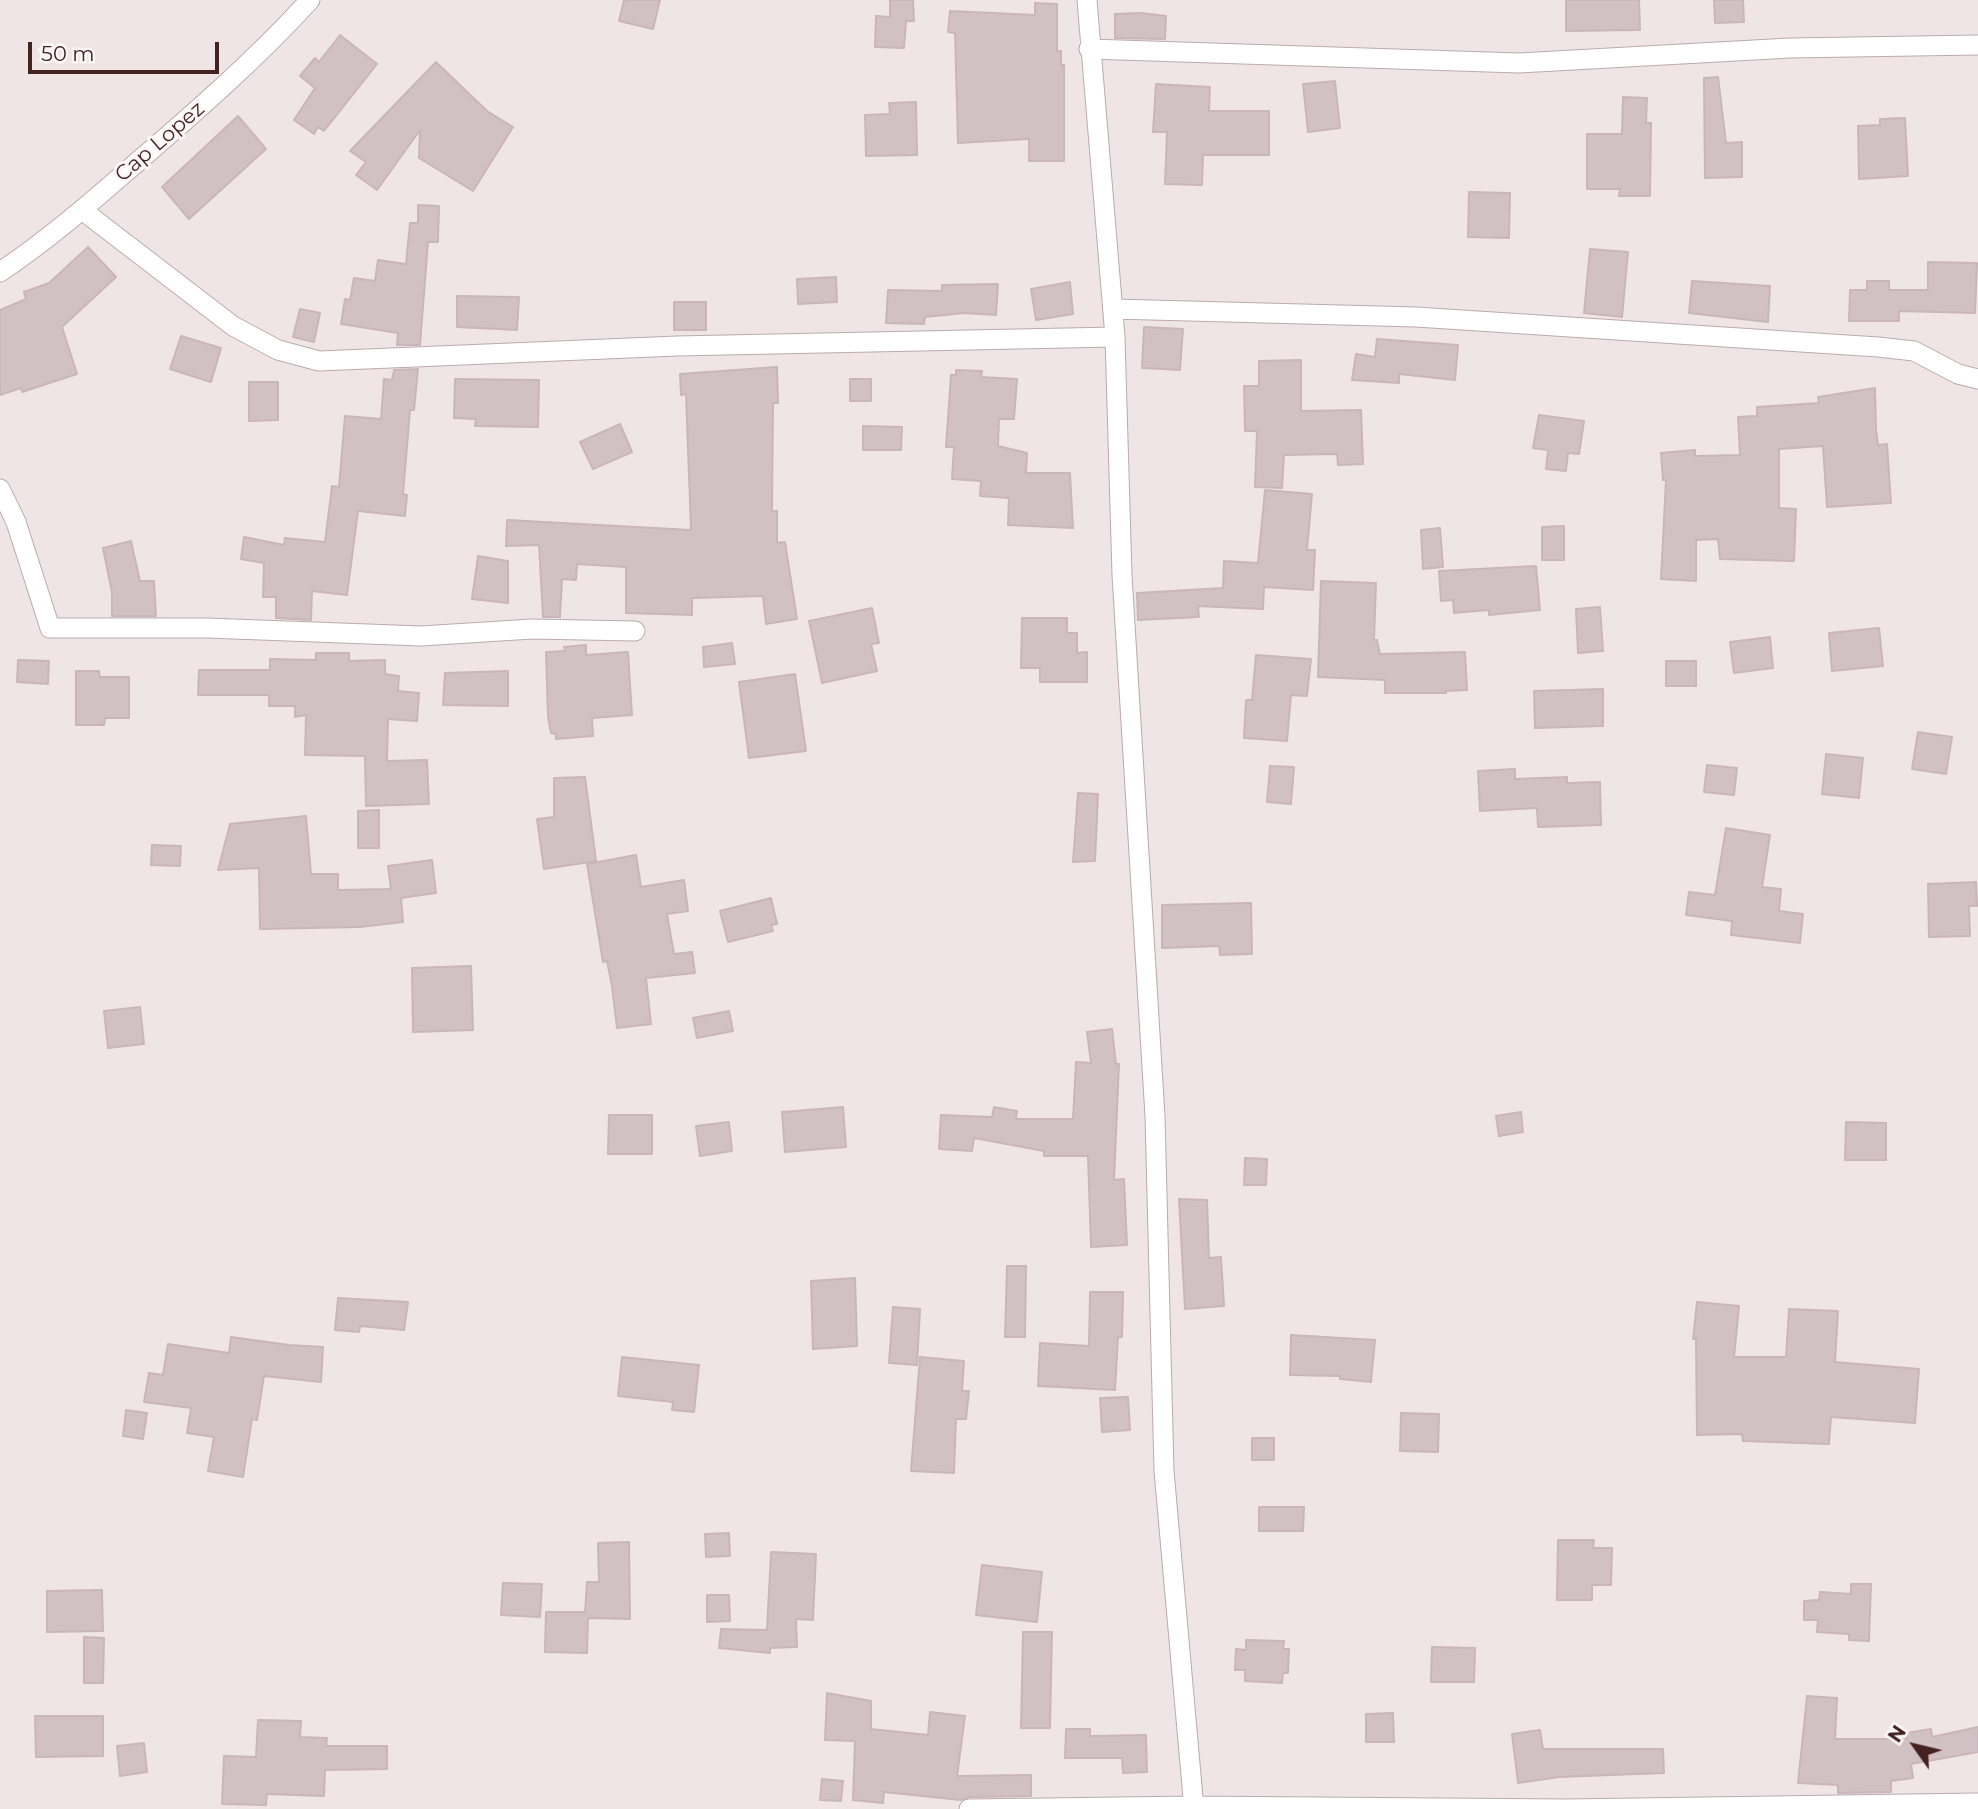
<!DOCTYPE html>
<style>
body{margin:0}
#map{position:relative;width:1978px;height:1809px;overflow:hidden;background:#efe5e7;font-family:Montserrat,sans-serif}
canvas{display:block}
.north{position:absolute;left:1880px;top:1711px;width:70px;height:70px;-webkit-text-stroke:5px #fbf6f7;paint-order:stroke;rotate:304deg;font-size:19px;font-weight:700;line-height:28px;text-align:center;color:#422}
.north::after{content:'';display:block;margin:auto;width:24px;height:32px;background:#422;clip-path:polygon(50% 0,100% 100%,50% 72%,0 100%)}
.scale{position:absolute;left:28px;top:42px;width:191px;height:32px;box-sizing:border-box;border:4px solid #422;border-top:0;padding-left:9px;font-size:21px;line-height:24px;white-space:nowrap;color:#422;-webkit-text-stroke:5px #fbf6f7;paint-order:stroke}
</style>
<div id="map">
<canvas width="1978" height="1809"></canvas>
<div class="north">N</div>
<div class="scale">50 m</div>
</div>
<script>
const ctx = document.querySelector('canvas').getContext('2d');
ctx.lineJoin = 'round';
function fillPath(path, color) { ctx.fillStyle = color; ctx.fill(path, 'evenodd'); }
function stroke(path, color, width, dash) { ctx.strokeStyle = color; ctx.lineWidth = width; ctx.lineCap = dash ? 'butt' : 'round'; ctx.setLineDash(dash || []); ctx.stroke(path); }
function write(font, color, halo, rows, align = 'center') {
  ctx.font = font + ' Montserrat,sans-serif'; ctx.lineWidth = 6; ctx.setLineDash([]); ctx.textBaseline = 'middle'; ctx.strokeStyle = halo; ctx.fillStyle = color; for (const [text, x, y, turn = 0] of rows) {
    ctx.save(); ctx.translate(x, y); ctx.rotate((+turn || 0) * Math.PI / 180); ctx.textAlign = isNaN(turn) ? turn : align; if (halo) ctx.strokeText(text, 0, 0); ctx.fillText(text, 0, 0); ctx.restore();
  }
}
const building = new Path2D(`
 M624,0H660L653,29L619,21Z
 M890,0H913L914,21H906L904,48L875,47L876,16L890,17Z
 M1566,0H1639L1640,30L1566,31Z
 M1714,0H1743L1744,22L1715,23Z
 M1035,3L1057,4V51H1061V65H1064V161H1029V139L958,143L955,33L948,32L950,11L1035,15Z
 M1141,13L1166,16L1165,39L1115,38V14Z
 M340,35L377,64L324,131L318,127L314,134L294,120L315,88L300,76L315,58L319,62Z
 M436,62L487,111L513,127L473,191L419,158L420,130L377,190L356,175L366,162L350,151Z
 M1718,77L1726,143L1742,142V177L1705,178L1704,78Z
 M1335,81L1340,128L1308,132L1303,84Z
 M1156,84L1210,87L1209,111H1269V155H1203L1202,185L1165,184L1167,132H1153Z
 M1623,97L1647,98L1646,123H1651L1650,196H1619L1620,189H1587V134H1622Z
 M916,102L917,155L866,156L865,115L890,114L889,103Z
 M238,116L266,149L189,219L162,187Z
 M1905,118L1908,176L1859,179L1858,126L1880,125V119Z
 M1469,192L1510,193L1509,238L1468,237Z
 M418,205L439,206L438,242H428L420,345H397L398,333L341,324L345,299L350,300L354,278L375,281L378,260L406,264L410,223H418Z
 M88,247L116,277L62,327L77,374L22,392L21,388L0,395V310L26,299L24,292L49,283Z
 M1590,249L1628,252L1622,317L1584,313Z
 M1928,262L1977,263L1975,313L1899,311V321H1849L1850,290H1867V281H1889V290H1928Z
 M836,277L837,302L798,304L797,279Z
 M1692,281L1770,286L1768,322L1689,313Z
 M1070,282L1073,314L1036,320L1031,289Z
 M998,284L996,315L964,313L925,317L924,324L886,323L888,290L942,291V285Z
 M457,296L519,297L517,330L457,327Z
 M674,302H706V330H674Z
 M300,309L320,313L314,342L293,337Z
 M1144,327L1183,329L1180,370L1142,368Z
 M181,336L221,348L211,382L170,369Z
 M1377,339L1458,345L1455,380L1399,374V383L1352,380L1356,354L1375,357Z
 M1301,360V411L1361,410L1363,464L1338,465L1337,454L1284,455L1282,488L1255,487L1257,431H1245L1244,386H1259V361Z
 M777,367L778,403H773L772,511H777V543L785,542L797,619L766,624L763,596L692,598V615L626,613V567L577,564L576,580L562,579L560,617H543L539,545L506,546L507,520L691,530L686,394L681,395L680,374Z
 M418,369L414,410H410L403,494L407,495L405,516L358,511L347,595L312,591L311,620L276,618V597H263L264,563L241,559L244,537L284,545L285,538L325,542L332,486L339,487L345,416L381,419L384,379L392,380L394,370Z
 M956,370L982,371L981,377L1017,379L1014,419H999L998,446L1027,453L1026,473H1070L1073,528L1008,525L1009,498L980,496L981,481L952,479L954,447H946L951,375H956Z
 M455,379L539,380L538,427L475,426L476,419L454,418Z
 M850,379H871V401H850Z
 M249,382H278V420L249,421Z
 M1875,388L1876,430L1878,445L1887,444L1891,503L1827,507L1823,446L1779,449V508L1796,509L1794,561L1720,559L1718,539L1696,540V581L1661,579L1666,480H1663L1661,453L1695,450V456L1740,455L1738,417L1757,416V407L1819,403L1818,397Z
 M1539,415L1584,421L1579,454L1568,453L1566,471L1546,469L1548,450L1533,448Z
 M620,424L632,452L593,469L580,442Z
 M863,426L902,427L901,450H863Z
 M1265,490L1312,494L1307,550H1315L1313,590L1264,587L1263,609L1198,606L1199,617L1138,620L1137,593L1223,588L1224,561L1258,563Z
 M1564,526V560H1542V527Z
 M1440,528L1443,567L1423,569L1421,530Z
 M131,541L140,581H154L156,616H112V593L103,548Z
 M478,556L508,561V603L472,599Z
 M1536,566L1540,610L1489,615V610L1454,613L1453,600L1441,601L1439,571Z
 M1321,581L1376,583L1374,640H1377L1380,654L1465,652L1467,690L1446,691V693H1385V680L1318,677Z
 M1600,607L1603,651L1578,653L1576,609Z
 M872,608L879,643L871,644L877,671L822,683L809,621Z
 M1022,618H1067V633H1077V653L1087,652V682H1040V668H1021Z
 M1879,628L1883,666L1832,671L1829,633Z
 M1770,637L1773,668L1734,673L1730,642Z
 M732,643L735,664L704,667L703,647Z
 M586,645V655L628,652L632,715L592,718L593,736L556,739V734L551,733L548,717L546,652L565,651L564,647Z
 M316,653H349V661L385,660V674L399,676L398,691L419,693L417,721L388,719L387,761L427,760L429,804L366,806L365,756L305,755L306,715L295,717V706H269V695H198L199,670H270V659L316,660Z
 M1256,655L1311,659L1307,696L1291,695L1287,741L1244,738L1246,700H1252Z
 M18,660L49,661L48,684L17,682Z
 M1666,661H1696V686H1666Z
 M76,671H99L100,677H129V718H105L104,725H76Z
 M508,671V706L443,705L445,673Z
 M795,674L806,751L749,758L739,682Z
 M1603,689V726L1535,728L1534,691Z
 M1918,732L1952,737L1946,774L1912,769Z
 M1826,754L1863,758L1859,798L1822,794Z
 M1707,765L1737,768L1734,795L1704,792Z
 M1270,766L1294,767L1291,804L1267,802Z
 M1515,769V779L1567,777V783L1600,782L1601,825L1538,827L1537,808L1480,811L1478,771Z
 M585,777L596,861L544,869L537,819L554,817V778Z
 M1078,793L1098,794L1095,861L1073,862Z
 M379,810V848H358V811Z
 M306,816L311,874H338V890L391,889L388,866L432,860L436,893L401,898L403,922L360,927L260,929L259,868L218,870L230,824Z
 M1726,828L1770,835L1762,887L1781,889L1779,911L1803,914L1800,943L1731,935L1732,921L1686,915L1689,892L1715,895Z
 M152,845L181,846L180,866L151,865Z
 M636,855L641,887L684,880L688,911L667,914L674,954L692,952L695,973L646,978L651,1024L617,1028L612,986L607,961L603,962L587,864Z
 M1976,882L1977,906H1969L1970,936L1929,937L1928,884Z
 M771,898L777,924L771,925L773,931L728,942L720,911Z
 M1251,903L1252,954L1220,955L1219,946L1162,948V905Z
 M471,966L473,1030L413,1032L412,968Z
 M140,1007L144,1044L108,1048L104,1011Z
 M729,1011L733,1031L697,1038L693,1018Z
 M1112,1029L1116,1064H1119L1114,1180L1124,1179L1127,1245L1091,1247L1088,1156H1044V1151L974,1138L972,1151L939,1149L941,1115L992,1117L994,1107L1017,1111L1016,1119H1073L1076,1062L1091,1063L1087,1032Z
 M843,1107L846,1147L785,1152L782,1112Z
 M1521,1112L1523,1132L1499,1136L1496,1116Z
 M609,1115H652V1154H608Z
 M729,1122L732,1151L700,1156L696,1126Z
 M1846,1122L1886,1123V1160H1845Z
 M1245,1158L1267,1159L1266,1185H1244Z
 M1179,1199L1207,1200L1209,1258L1221,1257L1224,1306L1185,1309Z
 M1007,1266H1026L1025,1337H1005Z
 M855,1278L857,1346L813,1349L811,1281Z
 M1090,1292H1123L1122,1337H1118L1115,1390L1038,1386L1040,1343L1089,1346Z
 M338,1298L408,1302L404,1330L360,1326L359,1332L335,1330Z
 M1697,1302L1739,1306L1734,1357H1786L1789,1309L1838,1311L1835,1362L1919,1369L1915,1423L1831,1417L1829,1444L1743,1441L1742,1434L1697,1435L1696,1339H1693Z
 M893,1307L920,1309L917,1365L889,1363Z
 M1291,1335L1375,1340L1371,1382L1340,1379V1376L1290,1375Z
 M231,1337L289,1345L323,1347L321,1382L264,1376L257,1420L252,1419L243,1477L208,1471L214,1437L187,1433L191,1408L144,1402L149,1373L163,1375L168,1344L229,1353Z
 M622,1357L699,1365L694,1412L672,1410L673,1402L618,1396Z
 M920,1357L964,1361L962,1391H969L966,1419H956L954,1473L911,1471Z
 M1128,1397L1130,1430L1102,1432L1100,1398Z
 M126,1410L147,1413L143,1439L123,1436Z
 M1401,1413L1439,1414L1438,1452L1400,1451Z
 M1252,1438H1274V1460H1252Z
 M1259,1507H1304L1303,1531H1259Z
 M729,1533L730,1556L706,1557L705,1534Z
 M1558,1540H1594L1593,1548H1612L1611,1585H1592V1600H1557Z
 M629,1542L630,1619L588,1618L587,1653L545,1652L546,1612H585L587,1582H599L598,1543Z
 M771,1552L816,1554L813,1620L796,1619L797,1647L770,1648V1653L719,1648L721,1629L767,1630Z
 M982,1565L1042,1572L1037,1622L976,1615Z
 M503,1583L542,1584L540,1617L501,1615Z
 M1851,1584H1871L1869,1641L1849,1640V1634L1817,1632L1818,1620H1804V1601L1819,1600L1820,1592L1851,1594Z
 M102,1590L103,1631L47,1632V1591Z
 M707,1595H729L730,1621L707,1622Z
 M1023,1632H1052L1050,1728H1021Z
 M84,1637L104,1638L103,1683H84Z
 M1246,1640L1284,1641L1283,1649H1289L1288,1673H1283L1282,1683L1245,1681V1670H1235L1236,1649L1246,1650Z
 M1432,1647L1475,1648L1474,1682H1431Z
 M827,1693L871,1701V1729L928,1735L930,1712L965,1716L957,1776L1031,1775V1796L969,1797L961,1800L884,1792L883,1803L853,1800L855,1741L825,1740Z
 M1807,1696L1837,1698L1835,1739H1907L1906,1733L1931,1729L1932,1737L1978,1727V1752L1911,1764L1913,1778L1891,1781V1792L1838,1793V1785L1798,1783Z
 M1393,1713L1394,1742H1366V1714Z
 M35,1716H103V1756L36,1757Z
 M258,1720L301,1721L300,1737L327,1738L326,1746H387V1769L325,1770L324,1796L267,1794L266,1805L222,1804L224,1756L256,1757Z
 M1066,1729H1090V1736L1146,1735L1147,1772L1123,1773L1122,1758H1065Z
 M1540,1730L1543,1749H1663L1664,1773L1559,1777L1518,1783L1512,1734Z
 M144,1743L147,1772L120,1776L117,1746Z
 M822,1779L843,1781L841,1801L820,1800Z`);
fillPath(building, '#d1c1c4');
stroke(building, '#cab6b9', 2);
const minor = new Path2D(`
 M1087,0L1115,337L1122,575L1155,1116L1164,1471L1194,1809
 M1089,49L1519,63L1790,48L1978,45
 M82,210L233,326L278,350L319,361L677,346L1115,337
 M1113,309L1416,317L1878,347L1914,351L1958,374L1978,379
 M0,489L16,522L50,628H207L421,636L532,629L635,631
 M969,1809L1193,1806L1567,1809L1978,1803`);
const tertiary = new Path2D(`
 M0,272C51,238 96,198 142,158C200,108 258,57 310,0`);
stroke(minor, '#bcaaac', 21);
stroke(tertiary, '#bcaaac', 21);
stroke(minor, '#fff', 19);
stroke(tertiary, '#fff', 19);
write('21px', '#422', '#fbf6f7', [
 ["Cap Lopez",160,142,-41]
]);
</script>
